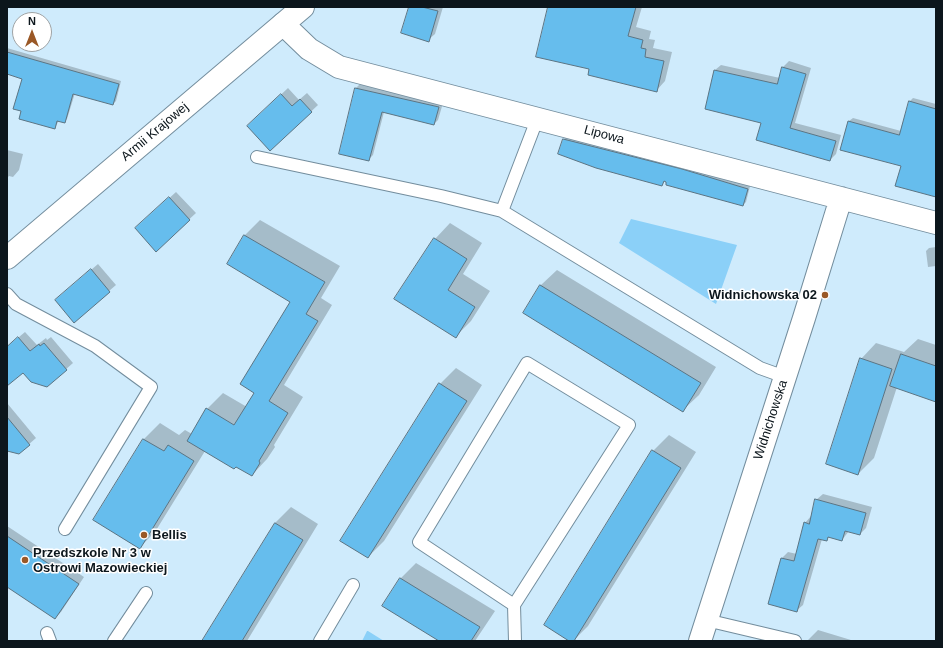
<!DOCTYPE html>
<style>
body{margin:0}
#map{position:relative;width:943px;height:648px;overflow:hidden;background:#cfebfc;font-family:Helvetica,sans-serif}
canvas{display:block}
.frame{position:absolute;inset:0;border:8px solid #0c161c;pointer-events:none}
.north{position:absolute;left:12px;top:12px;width:40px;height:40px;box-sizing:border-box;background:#fff;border:1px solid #9ea2a4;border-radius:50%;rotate:0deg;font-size:11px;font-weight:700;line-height:16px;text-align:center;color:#0c161c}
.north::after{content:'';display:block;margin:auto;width:14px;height:18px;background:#9a5826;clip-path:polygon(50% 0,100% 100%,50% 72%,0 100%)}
</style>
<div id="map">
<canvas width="943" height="648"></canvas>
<div class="frame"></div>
<div class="north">N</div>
</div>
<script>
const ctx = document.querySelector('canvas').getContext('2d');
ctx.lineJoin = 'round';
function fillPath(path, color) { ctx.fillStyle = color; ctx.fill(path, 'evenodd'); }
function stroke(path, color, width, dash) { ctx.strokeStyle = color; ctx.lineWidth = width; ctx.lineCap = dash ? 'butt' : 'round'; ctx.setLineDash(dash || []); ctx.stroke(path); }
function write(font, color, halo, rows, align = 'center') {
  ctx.font = font + ' Helvetica,sans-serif'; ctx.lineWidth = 3; ctx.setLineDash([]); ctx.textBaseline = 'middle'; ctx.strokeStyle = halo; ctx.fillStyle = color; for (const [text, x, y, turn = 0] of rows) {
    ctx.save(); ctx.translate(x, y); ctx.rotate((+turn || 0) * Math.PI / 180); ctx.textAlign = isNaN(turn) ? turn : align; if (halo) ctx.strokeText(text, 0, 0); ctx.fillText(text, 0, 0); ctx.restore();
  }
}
fillPath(new Path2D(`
 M631,219L737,245L716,304L619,243Z
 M367,631H368L384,641H362Z`), '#8bd0f8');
fillPath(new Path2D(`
 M410,7H443L435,34L428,40Z
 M549,7H642L636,27L651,31L649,39L655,40L653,48L672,52L665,81L656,91L590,68Z
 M7,48L121,81L116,101L113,104L75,93L67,119L64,122L59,120L55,128L22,110L23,78L7,73Z
 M789,61L811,68L795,123L841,135L836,154L830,160L762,122L706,108L715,70L721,65L780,78L783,67Z
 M360,84L443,103L438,120L434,124L384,112L373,155L368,160L340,153L356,88Z
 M288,88L299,100L307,93L318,105L270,150L254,120Z
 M913,98L936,104V196L849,121L853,118L901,131L910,101Z
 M567,136L685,167L750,186L746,202L743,205L665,180L662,185L560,154L564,139Z
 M7,150L23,154L19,170L13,177L9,176L7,178Z
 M176,192L196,213L156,250L143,222Z
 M260,220L340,266L321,298L332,305L284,385L303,397L274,445L275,447L267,459L252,475L205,451L155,532L139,548L94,520L144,439L160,423L179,435L185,430L192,434L207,409L223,393L247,407L256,392L291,301L228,263L245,235Z
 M450,223L482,243L463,274L490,291L471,321L456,336L435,239Z
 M936,247V266L928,267L926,251L929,248Z
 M98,264L116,285L74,321L63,294Z
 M557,270L716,367L699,395L683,410L524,313L541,285Z
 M25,332L37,345L46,338L47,340L51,337L73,363L47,386L23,372L7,385V347Z
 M918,339L936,345V401L897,387L874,458L858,474L861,359L876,343L904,352Z
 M456,368L482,385L384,541L368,557L440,384Z
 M7,403L36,438L19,453L7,450Z
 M669,435L696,452L588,626L573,641H571L653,451Z
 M823,494L872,507L866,528L860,534L849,531L842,540L830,536L826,540L822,539L803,605L796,611L769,603L782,558L788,552L797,554L805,523L811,516L816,500Z
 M291,507L318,524L247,641H203L275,523Z
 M7,526L84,577L61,612L55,618L7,586Z
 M416,563L495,611L475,641H441L384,606L401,578Z
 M818,630L851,640L850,641H807Z`), '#0003');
const building = new Path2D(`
 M409,7H422L438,11L429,42L401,33Z
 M548,7H636L628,36L643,40L641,48L646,49L645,57L664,61L657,92L588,75L589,69L536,57Z
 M7,52L119,84L113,105L73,94L65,123L57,121L55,129L19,119L21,111L13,109L22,79L7,74Z
 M782,67L806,74L790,128L836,141L830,161L756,140L761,123L705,109L714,70L777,84Z
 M355,88L439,107L434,125L382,112L369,161L339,154Z
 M281,94L292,106L300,99L312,112L270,151L247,126Z
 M909,101L936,109V197L895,186L901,166L840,150L848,121L899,135Z
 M563,139L682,169L748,189L743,206L666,185V182L664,181L662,186L596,168L558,154Z
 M169,197L190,220L156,252L135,228Z
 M244,235L325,282L306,314L318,321L269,401L288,413L259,461L260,463L252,476L236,467L234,469L187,441L206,408L234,425L254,393L240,384L290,302L227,264Z
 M434,238L467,259L448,290L475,307L456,338L394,299Z
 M91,269L110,292L74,323L55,300Z
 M540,285L701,383L683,412L523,313Z
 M18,337L30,351L39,344L40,346L44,343L67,370L47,387L31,382L23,373L7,386V347Z
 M901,354L936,366V402L890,386Z
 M860,358L892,369L858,475L826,464Z
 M439,383L467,401L368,558L340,541Z
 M7,417L30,445L19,454L7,451Z
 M143,439L164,451L168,445L194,461L140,549L93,520Z
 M652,450L681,468L574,641H569L544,625Z
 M815,499L866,513L860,535L845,531L842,541L828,537L827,541L818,539L797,612L768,604L781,558L794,561L804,522L809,524Z
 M275,523L303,540L242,641H202Z
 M7,536L79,584L55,619L7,587Z
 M400,578L480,627L471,641H439L382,606Z`);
fillPath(building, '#66bded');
stroke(building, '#5b7483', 1);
const lane = new Path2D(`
 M257,157L441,196L502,211L760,368L785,377
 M502,211L538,117
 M7,294L16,304L95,346L151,387L65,529
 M514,605L419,542L527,363L629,425L514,605L515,641
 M706,620L795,641
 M47,633L50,641
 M114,641L146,593
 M320,641L353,585`);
const street = new Path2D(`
 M283,24L309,49L339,67L936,223
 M700,641L804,318L841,198`);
const secondary = new Path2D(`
 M7,258L303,7`);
stroke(lane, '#738d9d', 14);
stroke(street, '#738d9d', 24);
stroke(secondary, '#738d9d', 24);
stroke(lane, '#fff', 12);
stroke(street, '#fff', 22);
stroke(secondary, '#fff', 22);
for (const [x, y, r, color] of [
 [825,295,4,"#9a5826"],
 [144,535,4,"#9a5826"],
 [25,560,4,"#9a5826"]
]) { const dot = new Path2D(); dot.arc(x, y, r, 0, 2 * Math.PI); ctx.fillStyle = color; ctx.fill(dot); stroke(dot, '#fff', 1.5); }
write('13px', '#0c161c', '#fff', [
 ["Armii Krajowej",155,132,-40],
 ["Lipowa",604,135,15],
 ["Widnichowska",771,420,-72]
]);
write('bold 13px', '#0c161c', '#fff', [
 ["Widnichowska 02",817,295,"right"],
 ["Bellis",152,535],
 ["Przedszkole Nr 3 w",33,553],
 ["Ostrowi Mazowieckiej",33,568]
], 'left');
</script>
